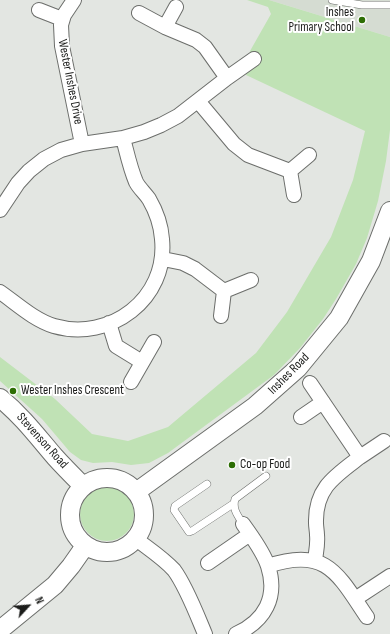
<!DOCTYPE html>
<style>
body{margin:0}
#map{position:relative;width:390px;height:634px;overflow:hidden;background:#e3e6e2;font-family:"Sofia Sans Condensed",sans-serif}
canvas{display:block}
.north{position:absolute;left:8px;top:586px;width:40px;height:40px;-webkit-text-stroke:3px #fff;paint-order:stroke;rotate:64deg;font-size:11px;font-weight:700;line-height:16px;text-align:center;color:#1b1c1a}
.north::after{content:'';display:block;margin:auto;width:14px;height:18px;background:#1b1c1a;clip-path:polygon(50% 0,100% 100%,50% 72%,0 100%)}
</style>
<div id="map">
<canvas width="390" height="634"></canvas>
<div class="north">N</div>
</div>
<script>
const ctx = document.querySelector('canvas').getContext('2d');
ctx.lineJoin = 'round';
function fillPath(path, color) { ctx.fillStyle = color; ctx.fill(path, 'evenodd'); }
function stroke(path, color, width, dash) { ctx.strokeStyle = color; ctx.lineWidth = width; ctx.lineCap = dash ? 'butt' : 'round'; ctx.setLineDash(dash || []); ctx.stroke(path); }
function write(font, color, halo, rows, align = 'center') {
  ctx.font = font + ' "Sofia Sans Condensed",sans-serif'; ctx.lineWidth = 4; ctx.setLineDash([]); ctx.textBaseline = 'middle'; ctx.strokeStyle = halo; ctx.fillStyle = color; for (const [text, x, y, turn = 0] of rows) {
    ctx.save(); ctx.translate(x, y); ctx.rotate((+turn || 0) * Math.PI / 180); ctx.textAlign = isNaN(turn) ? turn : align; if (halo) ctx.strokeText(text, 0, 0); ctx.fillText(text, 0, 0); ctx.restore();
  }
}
fillPath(new Path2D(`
 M269,0H390V37L279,3Z`), '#d5dcd2');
fillPath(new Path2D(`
 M247,0H269L390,37V130L386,161L378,201L367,238L356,264L336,299L323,319L300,348L274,375L168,453L149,463L131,465L112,462L93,463L81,460L70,452L42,419L0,381V357L55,399L92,434L128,441L168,427L256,353L287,312L331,237L353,180L365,131L246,75L250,51L271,14L268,7Z
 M80 514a27 27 0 1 1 54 0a27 27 0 1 1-54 0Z`), '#c0e2b5');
const service = new Path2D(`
 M332,0L362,5H390
 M207,484L175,506L174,510L189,532L192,531L233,504
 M243,524C238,516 232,509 235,499L266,476`);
const minor = new Path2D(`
 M74,0L64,15L61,25L62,46L82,144
 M39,10L62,19
 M139,13L165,27L196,40L205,47L227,78
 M165,27L176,7
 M198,101L234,144L248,155L290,171
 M294,195L290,171L309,155
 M0,210L18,183L29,171L44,159L61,150L82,144L123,138L144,132L161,125L178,116L227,78L254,59
 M163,259L183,263L195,269L224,291
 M0,292C16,303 34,320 54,326C110,342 168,299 162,239C161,225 156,211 149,199C145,193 139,188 136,182C130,168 127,153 123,138
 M221,316L224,291L251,280
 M109,323L116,346L142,362
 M131,382L154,342
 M310,383L360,457C335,476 315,488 316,523C316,527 317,531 317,535C318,544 316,552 315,560
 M301,417L323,402
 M360,457L384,441
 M136,539C149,549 163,558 174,570C186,586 197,615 205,634
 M208,563L250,534
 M268,566C326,546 338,574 367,617
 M355,599L390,576
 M236,634C265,621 278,597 268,566C263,551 252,537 243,524`);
const tertiary = new Path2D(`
 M0,398C22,416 37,436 55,457C64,467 74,477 83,486
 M70 515a37 37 0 1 1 74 0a37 37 0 1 1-74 0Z
 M136,492L255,406L298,368L339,318L371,261L390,211
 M0,630L55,585L71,566L85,546`);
stroke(service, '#6c6e6b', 8);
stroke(minor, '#6c6e6b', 16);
stroke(tertiary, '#6c6e6b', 20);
stroke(service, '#fff', 7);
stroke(minor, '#fff', 14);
stroke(tertiary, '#fff', 18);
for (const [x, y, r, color] of [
 [362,20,4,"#2d6e04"],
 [13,391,4,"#2d6e04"],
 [232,465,4,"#2d6e04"]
]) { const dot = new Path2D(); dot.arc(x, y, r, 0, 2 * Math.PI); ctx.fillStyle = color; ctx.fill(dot); stroke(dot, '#fff', 1.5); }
write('13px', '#1b1c1a', '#fff', [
 ["Inshes",354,13,"right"],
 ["Primary School",354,28,"right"],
 ["Wester Inshes Crescent",21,391],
 ["Co-op Food",240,465]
], 'left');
write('13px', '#1b1c1a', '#fff', [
 ["Wester Inshes Drive",70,82,79],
 ["Inshes Road",289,374,-45],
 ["Stevenson Road",42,441,48]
]);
</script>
